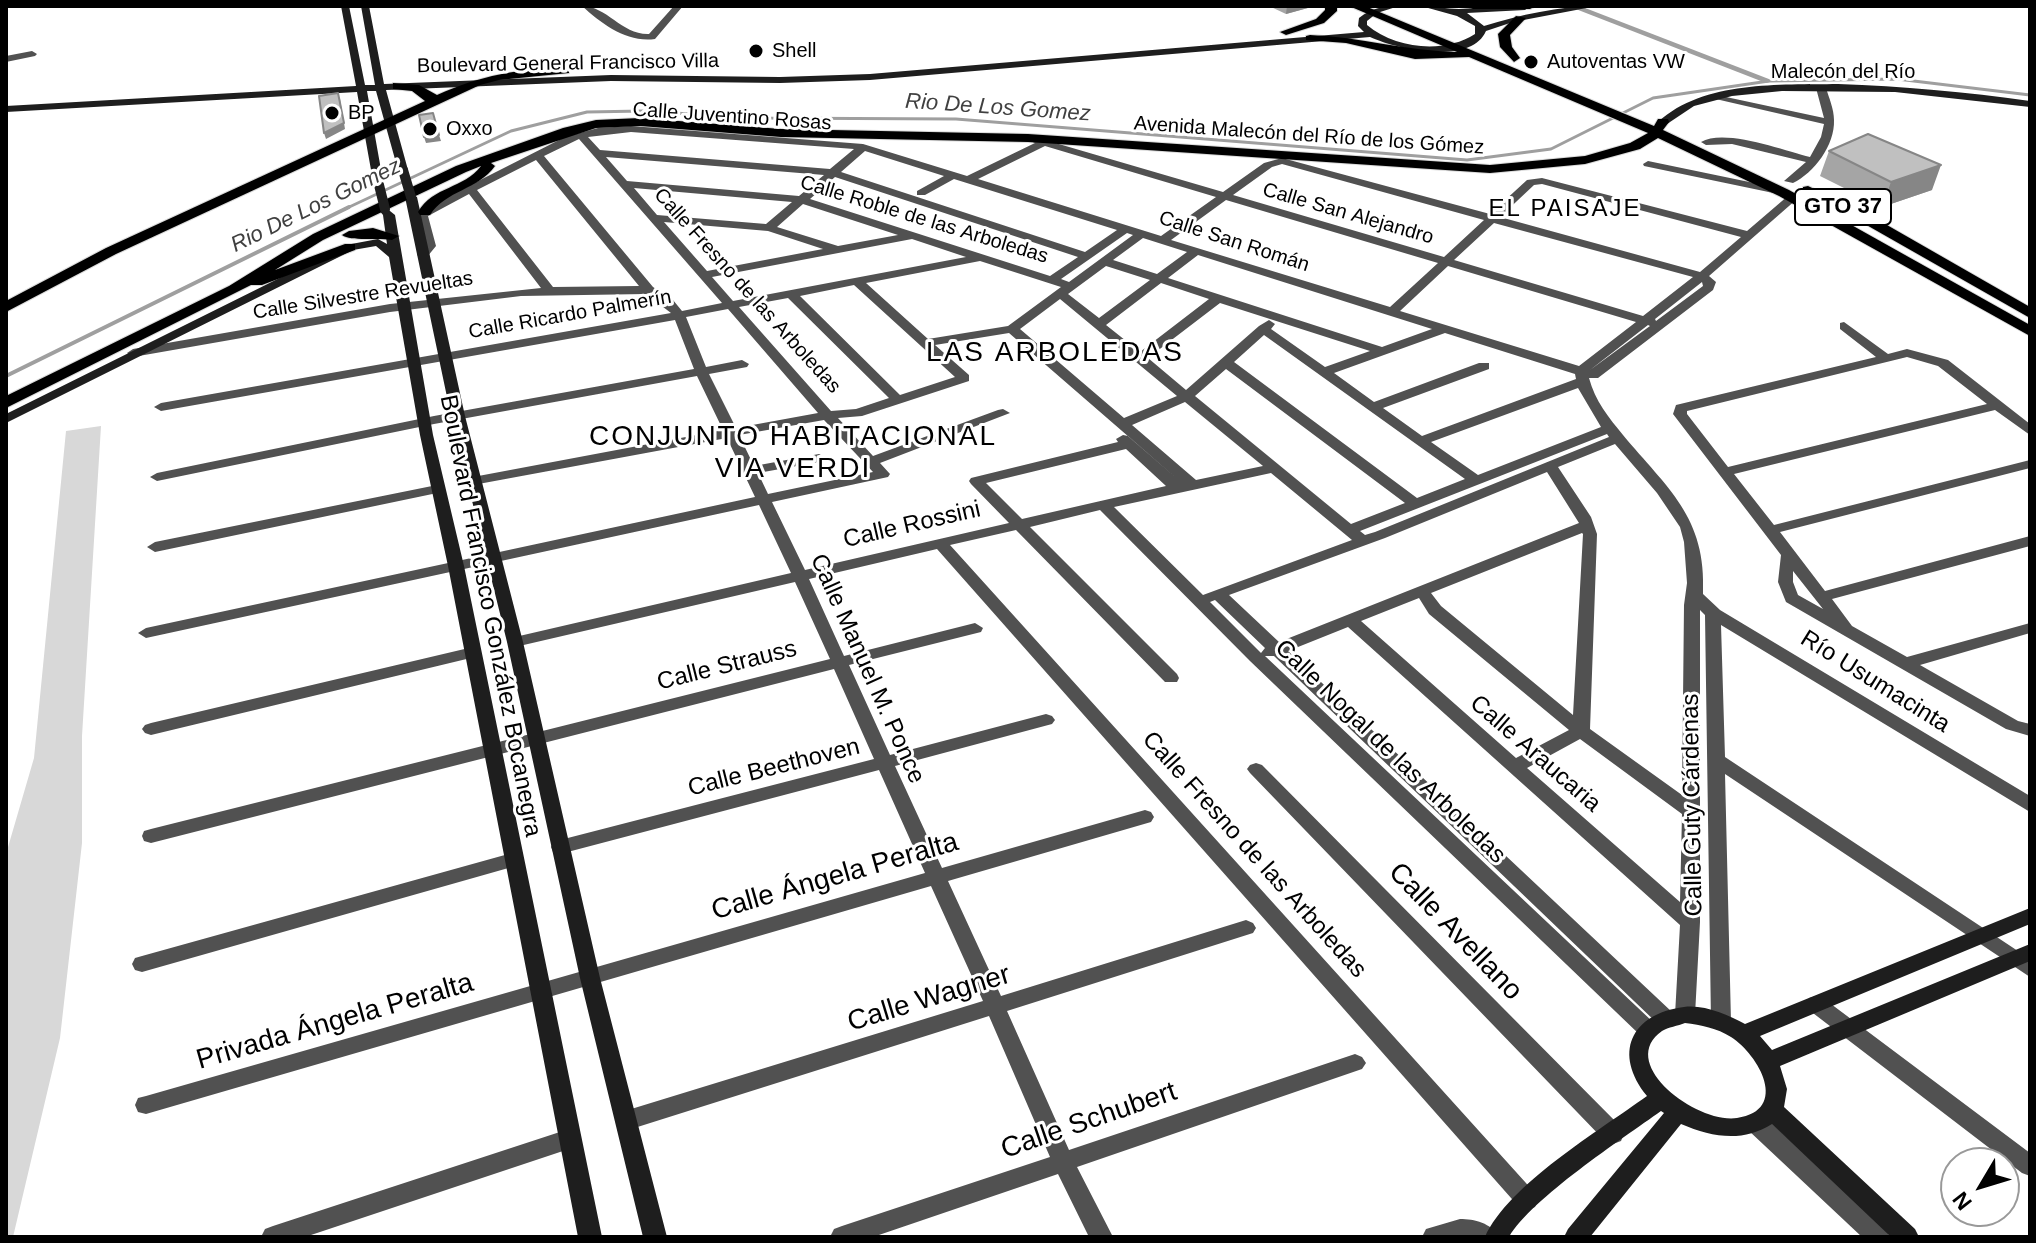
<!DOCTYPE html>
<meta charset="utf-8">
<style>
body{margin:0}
#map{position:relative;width:2036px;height:1243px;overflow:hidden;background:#fff;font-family:Helvetica,sans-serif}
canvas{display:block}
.frame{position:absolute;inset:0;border:8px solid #000;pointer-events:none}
.north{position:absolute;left:1940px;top:1147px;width:80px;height:80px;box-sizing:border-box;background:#fff;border:2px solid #999;border-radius:50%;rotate:232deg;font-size:22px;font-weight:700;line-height:32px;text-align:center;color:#000}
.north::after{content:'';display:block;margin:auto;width:28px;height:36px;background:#000;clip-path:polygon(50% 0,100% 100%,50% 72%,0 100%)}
</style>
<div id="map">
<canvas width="2036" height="1243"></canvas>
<div class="frame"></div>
<div class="north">N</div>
</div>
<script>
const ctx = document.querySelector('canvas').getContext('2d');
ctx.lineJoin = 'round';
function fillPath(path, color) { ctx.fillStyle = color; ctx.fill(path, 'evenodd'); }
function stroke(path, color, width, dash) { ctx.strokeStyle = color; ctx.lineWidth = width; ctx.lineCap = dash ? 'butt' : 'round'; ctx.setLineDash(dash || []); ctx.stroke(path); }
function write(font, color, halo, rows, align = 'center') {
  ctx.font = font + ' Helvetica,sans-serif'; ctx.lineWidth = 6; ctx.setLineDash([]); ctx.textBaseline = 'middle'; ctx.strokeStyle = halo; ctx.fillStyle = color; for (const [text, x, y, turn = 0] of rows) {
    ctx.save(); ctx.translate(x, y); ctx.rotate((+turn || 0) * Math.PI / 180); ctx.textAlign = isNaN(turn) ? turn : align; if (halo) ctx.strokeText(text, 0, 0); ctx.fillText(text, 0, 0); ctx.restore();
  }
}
fillPath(new Path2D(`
 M101,426L82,736V843L60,1038L13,1237H6V854L34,758L66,431Z`), '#d8d8d8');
stroke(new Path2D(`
 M345,209L511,131L587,112L643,111L753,118L956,119L1467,160L1551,149L1653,98L1769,81L1897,79L2030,95`), '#9f9f9f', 3);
stroke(new Path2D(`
 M6,376L349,207`), '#9f9f9f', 4);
fillPath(new Path2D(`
 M1568,6H1580L1774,81L1766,83Z`), '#9f9f9f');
const primary = new Path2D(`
 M1325,6H1337V11L1324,23L1286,35L1280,32L1316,19L1325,10Z
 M1349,6H1365L1654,126L1658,119H1668L1669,122L1663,130L1789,190L2030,325V336L1779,196L1658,138L1640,149L1585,164L1490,173L1028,142L781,137L640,126L596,128L491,163L495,166C478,190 446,190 430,215H420L418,212C433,186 464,189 481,166L466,172L323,240L275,270L345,244H355V250L262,285H251L6,408V396L229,286L313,234L456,166L563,128L596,120L640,118L781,129L1028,134L1490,165L1585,156L1630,143L1648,133L1469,57L1415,59L1346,43L1306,40V36L1310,35C1360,37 1407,51 1457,52Z
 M1467,6H1536L1530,9H1473Z
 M1516,16L1526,18L1510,35L1512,47L1520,58L1514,62L1500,47L1498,34Z
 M565,66L569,67V73L499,80L480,85L116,254L6,312V301L106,248L425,101L412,91L393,89V83L419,85L437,95C484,74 514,71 565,66Z
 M1808,186L1873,217L2030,307V318L1863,223L1803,193V187Z
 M373,228L399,236L392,240C377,237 351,242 342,235L349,231Z`);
stroke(primary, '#dbdbdb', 2);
fillPath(new Path2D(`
 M582,6C607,6 622,35 649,34L674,6H683L655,39C627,43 602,24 582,6Z
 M32,51L37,54L35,56L6,62V56Z
 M1821,85L1826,88C1829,98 1834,109 1834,120C1835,145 1814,173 1793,183L1784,181L1806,162L1732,144L1706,145L1701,142C1724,128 1783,150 1810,157L1821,137L1824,124L1707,97L1712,94L1824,118L1816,88Z
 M631,126L863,144L967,176L1035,143L1023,138L1028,135L1223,192L1264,163L1282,158L1490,214L1527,180L1542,178L1747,231L1789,195H1797V199L1709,276L1716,282L1713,290L1598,378H1589C1595,401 1609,418 1623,435C1667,488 1707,517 1703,594L1720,610L2030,796V812L1721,625L1725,757L2030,959V977L1725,774L1731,1022L1728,1028L1721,1031L1714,1028L1711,1022L1705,615L1700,610V922L1695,1015L1692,1021L1685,1023L1678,1021L1675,1015L1680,925L1348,627L1288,651L1672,1012L1675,1018L1672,1024L1665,1027L1658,1024L1274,656H1265L1654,1023L1657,1029L1654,1035L1647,1038L1640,1035L1250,661L1100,510L1030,527L1177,674L1179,678L1177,682H1165L1016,530L950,545L1535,1193L1538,1200L1535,1207L1527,1210L1519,1207L937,549L809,579L844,656L975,623L983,628L981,632L849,665L890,755L1046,714L1052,716L1055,720L1052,724L895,766L942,868L1145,810L1151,812L1154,817L1151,822L948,881L1001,996L1246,920L1253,923L1256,928L1253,933L1007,1011L1069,1150L1355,1054L1362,1057L1366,1063L1362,1069L1077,1167L1113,1237H1089L1058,1174L873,1237H830L834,1229L842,1226L1050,1157L989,1016L628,1130L620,1127L617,1120L620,1113L628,1110L983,1001L931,886L146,1114L138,1112L135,1105L138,1098L146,1096L925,873L879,770L560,854L553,852L551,847L553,842L560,840L874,759L834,669L151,843L144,841L142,836L144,831L151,829L830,659L795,582L515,647L507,642L515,637L791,573L759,505L146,638L138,633L146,628L755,497L727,438L473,485L466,481L473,477L723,430L697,376L434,424L157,481L150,477L157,473L434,416L694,369L675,320L161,411L154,407L161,403L671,313L646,294L521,296L390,312L133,357L127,353L133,349L390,304L541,288L469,194L428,216L436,246L427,257L423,259L417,255L424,246L416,216L421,210L565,137L598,128ZM631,132L854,149L830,169L600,150L588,137ZM579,139L722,303L682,311L673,300L653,287L544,156ZM1045,146L1216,197L1161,236L978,179ZM865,151L944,176L917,191V195H925L954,179L1117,230L1085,252L841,172ZM606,157L824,175L799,196L627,181ZM536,160L639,286L553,287L477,190ZM1282,164L1484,220L1444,257L1233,195L1272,167ZM835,177L1078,257L1050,276L810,199ZM1542,184L1741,237L1700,272L1500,217L1534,185ZM634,188L792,202L766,224L657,215ZM1226,200L1438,263L1390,307L1171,240ZM803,204L898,235L838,246L777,227ZM664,222L768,231L823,249L707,271ZM1494,223L1693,277L1643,316L1454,260ZM1127,233L1133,235L1069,282L1061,279ZM1143,238L1187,252L1157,274L1113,260ZM912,239L966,257L733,301L712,277ZM1198,255L1432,329L1382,347L1168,278ZM980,261L1061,287L1008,326L928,339L866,283ZM1106,266L1150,280L1099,318L1068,294ZM1448,266L1636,322L1579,366L1400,311ZM1702,282L1703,286L1656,321L1655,319ZM1161,283L1209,299L1140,352L1106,325ZM854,285L955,377L900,395L800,296ZM788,298L889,398L856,409L831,411L739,307ZM1060,299L1177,396L1124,418L1020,329ZM1220,303L1370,351L1325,367L1271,329L1275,324L1269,320L1259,326L1186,390L1148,358ZM728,309L818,413L736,428L709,374L747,367L749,364L742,360L706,367L686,317ZM1648,325L1650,326L1590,370ZM1009,333L1182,483L1128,436L1123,435L1116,439L1118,442L971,478L969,481L971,484L1009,523L805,570L772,502L888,477L890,474L880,463L1010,413L1003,409L998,410L873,456L838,418L862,416L969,381V375L935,345ZM1445,333L1575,374L1576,379L1422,436L1383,408L1489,369V363H1479L1374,402L1334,373ZM1264,335L1465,479L1417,498L1234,362ZM1226,369L1405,503L1351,524L1195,396ZM1578,388L1601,427L1478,475L1431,442ZM1185,402L1263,466L1196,480L1132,425ZM824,420L873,472L768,494L758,473L819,462L826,458L819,454L754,466L739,435ZM1607,434L1609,437L1375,532L1365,535L1360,531ZM1615,444L1657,493L1680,527L1684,542L1687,583L1684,605L1682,795L1590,729L1597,534L1591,517L1558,467ZM1126,449L1166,486L1022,519L986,483ZM1547,472L1579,523L1279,642L1229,595L1385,538ZM1271,473L1352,540L1203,595L1114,507ZM1582,533L1583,534L1573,715L1441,606L1431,593ZM1419,598L1429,614L1569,730L1516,758L1361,621ZM1215,600L1265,648L1261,653L1210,602ZM1580,739L1682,814L1680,902L1527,768Z
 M1648,161L1783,189L1789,192L1783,195L1644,166L1643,164Z
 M1844,322L1888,354L1907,349L1948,360L2030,424V435L1995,410L1734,474L1774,525L2030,460V468L1780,532L1825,591L2030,536V546L1832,599L1852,626L1907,657L2030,623V633L1920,665L2018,721L2030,724V736L2006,729L1786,602L1778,582L1781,555L1673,414L1676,405L1876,357L1840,329V323ZM1907,357L1938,366L1987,404L1728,467L1687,414V411ZM1793,571L1823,609L1798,595L1793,582Z
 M437,485L442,486L444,489L442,492L155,552L147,547L155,542Z
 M473,647L479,648L481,652L479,656L151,735L145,733L142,729L145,725L151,723Z
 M1256,763L1262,765L1621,1127L1624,1134L1621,1141L1613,1144L1605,1141L1250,773L1247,769L1250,765Z
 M512,853L519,855L521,860L519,865L142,972L135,970L132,964L135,958L142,956Z
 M1816,996L1823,998L2030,1153V1176L2022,1173L1809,1010L1806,1004L1809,998Z
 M1756,1113L1764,1116L1886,1229L1890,1237H1862L1748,1130L1745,1123L1748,1116Z
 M569,1129L577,1132L580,1139L577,1146L569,1149L305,1237H261L265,1229L273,1226Z
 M1460,1219C1474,1219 1492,1223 1498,1237H1422L1426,1229Z`), '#515151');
fillPath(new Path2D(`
 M341,6H349L365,85H375L361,6H369L384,84L611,75L780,77L870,74L1364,32L1358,26L1359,18C1372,8 1383,6 1399,6L1377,13L1367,21V25C1396,49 1444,54 1475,34V26L1457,16L1421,6C1433,6 1447,9 1459,9C1482,8 1507,3 1529,7L1525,10L1467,13L1484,26C1520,15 1559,6 1597,6L1513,22L1486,31C1471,66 1396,49 1370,37L870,80L780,83L611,81L386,90L408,170L403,173L398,170L376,91H367L383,181L378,184L373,181L357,92L6,112V106L356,86Z
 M1838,84C1902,86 1966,92 2030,101V107L1895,92L1782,91L1732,96L1694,106L1667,124L1658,122C1704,80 1780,85 1838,84Z
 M411,194L417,197L465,416L523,642L600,978L667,1237H643L580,978L507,642L451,416L405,197Z
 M385,207L395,215L433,435L464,566L602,1237H578L448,566L420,435L389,257L376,246L353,250L6,423V414L346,245L378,239L387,244L383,215L379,210Z
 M2030,908V924L1760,1036L1772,1050L2030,944V961L1780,1066L1787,1089L1784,1107L1915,1229L1919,1237H1891L1772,1124C1742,1143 1712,1137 1681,1124L1590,1237H1564L1568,1229L1664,1113L1661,1111C1622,1139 1532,1198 1509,1237H1485C1508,1185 1600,1130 1647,1096C1613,1054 1630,1014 1684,1007C1703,1004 1729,1015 1745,1024ZM1685,1023C1701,1025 1717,1028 1731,1037C1759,1055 1790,1110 1737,1118C1696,1124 1616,1063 1662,1031C1668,1027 1678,1026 1685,1023Z`), '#1e1e1e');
fillPath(primary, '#000');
stroke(new Path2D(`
 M403,170L411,197
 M378,181L385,209`), '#1e1e1e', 10);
fillPath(new Path2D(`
 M1269,6H1315L1286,14Z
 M1829,151L1932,190L1882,207L1820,176Z`), '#a5a5a5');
fillPath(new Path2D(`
 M1287,6H1315L1286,14Z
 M340,99L345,129L326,139L324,133Z
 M439,135L441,141L426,143L424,137Z
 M1941,165L1932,190L1882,207L1891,182Z`), '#868686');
const building = new Path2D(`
 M338,93L344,123L324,133L319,96Z
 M433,113L439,135L424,137L419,115Z
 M1868,134L1941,165L1891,182L1829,151Z`);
fillPath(building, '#c0c0c0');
stroke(building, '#868686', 2);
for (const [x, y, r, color] of [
 [756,51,8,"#000"],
 [1531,62,8,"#000"],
 [332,113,8,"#000"],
 [430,129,8,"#000"]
]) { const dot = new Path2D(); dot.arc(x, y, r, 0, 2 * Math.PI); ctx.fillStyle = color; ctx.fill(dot); stroke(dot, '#fff', 3); }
write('20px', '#000', '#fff', [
 ["Shell",772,51],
 ["Autoventas VW",1547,62],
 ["BP",348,113],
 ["Oxxo",446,129]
], 'left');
write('20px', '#000', '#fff', [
 ["Boulevard General Francisco Villa",568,64,-1],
 ["Malecón del Río",1843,72],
 ["Calle Juventino Rosas",732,117,4],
 ["Avenida Malecón del Río de los Gómez",1309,136,4],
 ["Calle San Alejandro",1348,214,16],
 ["Calle Roble de las Arboledas",924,220,17],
 ["Calle San Román",1234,242,18],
 ["Calle Fresno de las Arboledas",747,291,48],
 ["Calle Silvestre Revueltas",363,296,-9],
 ["Calle Ricardo Palmerín",570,315,-10]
]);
write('italic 22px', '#404040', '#fff', [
 ["Rio De Los Gomez",998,108,4],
 ["Rio De Los Gomez",316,206,-26]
]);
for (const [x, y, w] of [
 [1843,207,96]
]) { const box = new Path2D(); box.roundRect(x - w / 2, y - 18, w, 36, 6); ctx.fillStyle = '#fff'; ctx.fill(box); stroke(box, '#000', 2); }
write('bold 22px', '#000', null, [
 ["GTO 37",1843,207]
]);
ctx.letterSpacing = '2px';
write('24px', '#000', '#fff', [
 ["EL PAISAJE",1565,209]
]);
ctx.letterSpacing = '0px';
write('24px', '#000', '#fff', [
 ["Calle Rossini",912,525,-13],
 ["Boulevard Francisco González Bocanegra",490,616,79],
 ["Calle Strauss",727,666,-14],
 ["Calle Manuel M. Ponce",867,669,66],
 ["Río Usumacinta",1875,682,32],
 ["Calle Nogal de las Arboledas",1390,752,44],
 ["Calle Araucaria",1535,754,41],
 ["Calle Beethoven",774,768,-14],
 ["Calle Guty Cárdenas",1693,805,-91],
 ["Calle Fresno de las Arboledas",1254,855,48]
]);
ctx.letterSpacing = '2px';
write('28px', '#000', '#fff', [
 ["LAS ARBOLEDAS",1055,353],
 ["CONJUNTO HABITACIONAL",793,437],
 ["VIA VERDI",793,469]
]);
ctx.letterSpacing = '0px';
write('28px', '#000', '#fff', [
 ["Calle Ángela Peralta",835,877,-16],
 ["Calle Avellano",1455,932,46],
 ["Calle Wagner",929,999,-17],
 ["Privada Ángela Peralta",335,1022,-16],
 ["Calle Schubert",1089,1121,-19]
]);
</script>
